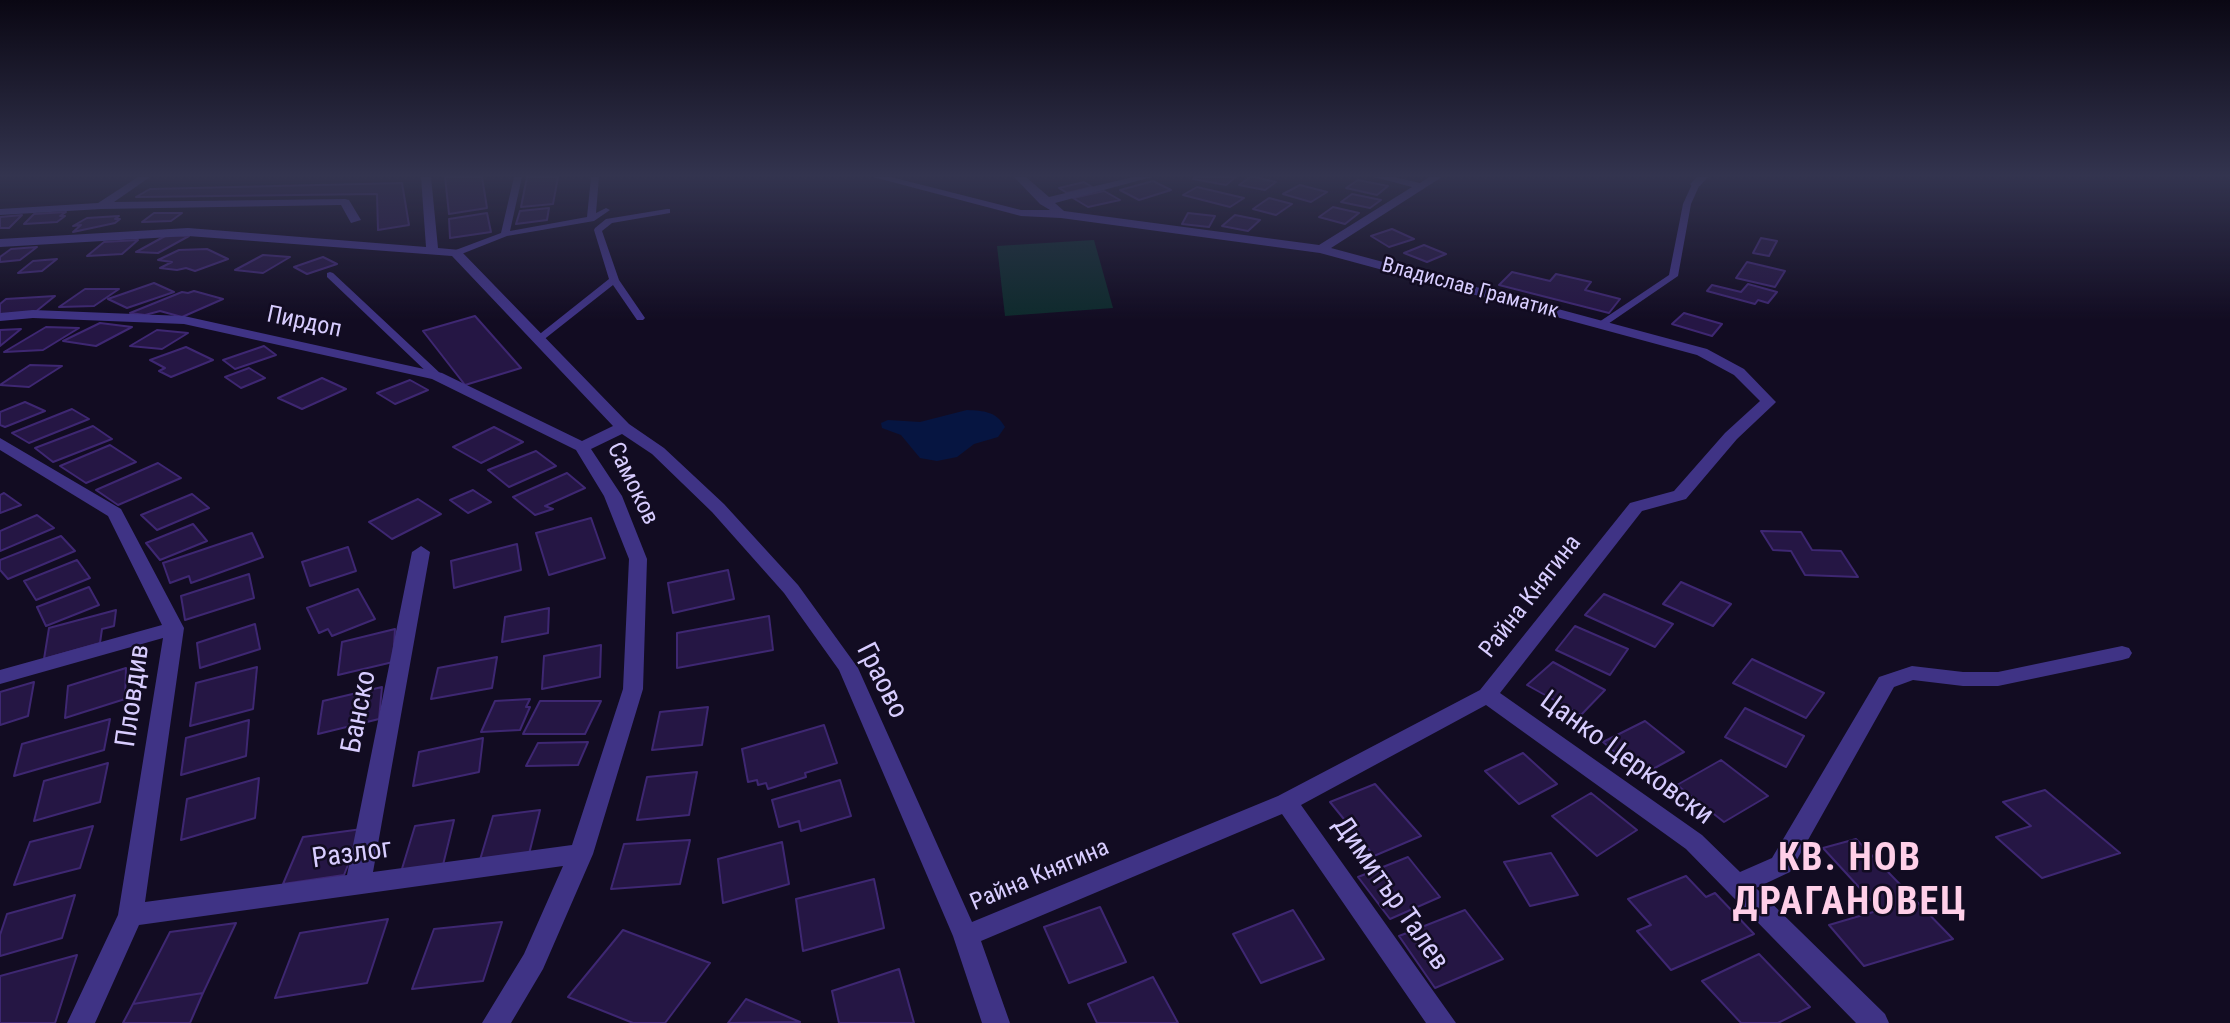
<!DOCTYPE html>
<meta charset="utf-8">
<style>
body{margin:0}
canvas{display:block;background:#120c22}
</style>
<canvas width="2230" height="1023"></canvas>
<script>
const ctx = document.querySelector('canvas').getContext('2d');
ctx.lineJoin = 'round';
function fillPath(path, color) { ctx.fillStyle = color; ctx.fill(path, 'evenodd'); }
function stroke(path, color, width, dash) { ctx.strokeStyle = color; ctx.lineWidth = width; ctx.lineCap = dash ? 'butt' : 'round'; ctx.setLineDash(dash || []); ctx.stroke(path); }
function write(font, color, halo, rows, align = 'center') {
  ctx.font = font + ' "Roboto Condensed",sans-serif'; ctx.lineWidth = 5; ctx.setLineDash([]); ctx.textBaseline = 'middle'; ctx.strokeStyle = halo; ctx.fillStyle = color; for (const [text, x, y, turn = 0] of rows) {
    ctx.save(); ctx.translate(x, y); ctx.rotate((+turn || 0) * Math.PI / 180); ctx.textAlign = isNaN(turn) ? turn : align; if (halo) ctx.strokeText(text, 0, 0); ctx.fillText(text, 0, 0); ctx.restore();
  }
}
fillPath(new Path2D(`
 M1094,240L1113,308L1005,316L997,246Z`), '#0e2a2c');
fillPath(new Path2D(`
 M967,410C984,411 996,411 1005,427L998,437L974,444L957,457L937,461L920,458L901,435L882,428L881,423L888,420L920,422Z`), '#061541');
const building = new Path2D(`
 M445,177H482L487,208L449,214Z
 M527,177H558L553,204L521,207Z
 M1195,177H1236L1226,185L1193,179Z
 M1250,177H1255L1276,182L1265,190L1239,185Z
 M1358,180L1388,186L1377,195L1346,188Z
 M1153,181L1171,190L1139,200L1120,190Z
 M1084,182L1092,187L1067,193L1059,188Z
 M402,183L409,225L378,230L377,194L136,197L150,189Z
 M1300,185L1327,192L1311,202L1283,194Z
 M1197,187L1244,198L1230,207L1183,195Z
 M1104,191L1120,200L1088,207L1073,198Z
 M1352,194L1381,200L1370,208L1341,202Z
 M1269,198L1292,204L1276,215L1253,209Z
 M1333,207L1359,213L1345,224L1319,217Z
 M549,208L547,220L516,224L520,211Z
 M66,212L60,216H65L57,222L24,224L34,214Z
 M154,213H182L171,221L142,222Z
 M487,213L491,232L450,238L449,219Z
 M1188,213L1215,216L1209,227L1182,224Z
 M22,215L9,228H0V217Z
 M1235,215L1260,220L1248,231L1222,226Z
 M119,216L115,219H120L115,223L73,232L81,225L73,226L87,218Z
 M1392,229L1414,239L1389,247L1371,236Z
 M167,235L189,236L158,253L136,252Z
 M1761,238L1777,241L1769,256L1753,253Z
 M138,240L122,254L87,256L104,242Z
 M1424,245L1446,254L1427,262L1404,253Z
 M37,247L20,260L0,262V257L11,249Z
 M207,249L228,259L195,271L186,268L177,270L160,268L172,262L158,260L179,250Z
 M263,255L290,257L263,273L235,270Z
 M323,257L337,264L307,274L294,267Z
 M57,259L42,271L18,273L33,261Z
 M1747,262L1785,271L1775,287L1736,278Z
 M1512,272L1550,281L1556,274L1591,282L1585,290L1620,299L1609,313L1499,285Z
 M154,283L174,292L127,308L108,299Z
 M1748,284L1777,292L1768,303L1758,300L1755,304L1707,291L1712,285L1741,292Z
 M85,289H119L94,306L59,307Z
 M194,291L223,299L182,317L160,311L145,315L130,313L182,292L188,293Z
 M55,296L34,313L0,315V304L6,299Z
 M1684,313L1722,324L1712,336L1672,324Z
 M475,316L521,368L465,385L423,331Z
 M100,323L132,327L96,346L63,341Z
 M46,327L79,328L43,350L4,352Z
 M21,329L0,346V330Z
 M157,330L188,333L162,349L130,346Z
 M264,346L276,355L235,369L223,360Z
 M186,347L213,360L171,377L159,371L165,368L150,360Z
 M30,365L62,366L29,387L0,385Z
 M249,368L265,378L241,388L225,377Z
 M322,378L346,389L302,409L278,398Z
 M410,380L428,390L395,404L377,393Z
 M25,402L45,411L5,427L0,425V412Z
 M72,409L89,419L29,443L12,433Z
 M93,426L112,439L53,462L35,448Z
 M494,427L523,442L481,463L453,447Z
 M110,445L136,462L86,483L60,466Z
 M536,451L556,466L509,487L488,470Z
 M158,463L181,478L118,505L96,490Z
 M567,473L585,488L545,506L553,509L535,515L513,497Z
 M473,490L491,502L468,513L450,500Z
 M4,493L21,505L0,513V495Z
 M192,494L209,508L157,530L141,515Z
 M418,499L441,514L392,539L369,522Z
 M37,515L54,528L0,551V531Z
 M591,518L605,558L549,575L536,533Z
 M193,524L207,541L160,560L146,543Z
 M1761,531L1801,532L1812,550L1841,551L1858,577L1805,575L1791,551L1773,550Z
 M252,533L263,557L191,583L189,576L170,583L163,563Z
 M61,536L75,551L8,579L0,570V560Z
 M517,544L521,570L454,588L451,561Z
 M348,547L356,571L310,586L302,562Z
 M77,560L90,578L36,600L24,581Z
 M728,570L734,599L673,613L668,583Z
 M249,574L254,598L185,620L181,596Z
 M1681,582L1731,604L1713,626L1663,604Z
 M89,587L99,605L46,626L37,607Z
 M358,589L375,619L332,636L328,629L319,633L307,608Z
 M1604,594L1673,624L1655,647L1585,615Z
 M549,608L548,633L502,642L505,617Z
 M116,610L114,626L102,629L100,643L44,659L49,628Z
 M769,616L773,650L677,668V633Z
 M255,624L260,649L200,668L197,643Z
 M1575,626L1628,649L1610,675L1556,650Z
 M395,629L393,662L338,675L342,642Z
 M601,645L600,677L542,689L544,656Z
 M497,657L492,688L431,699L438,668Z
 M1752,659L1824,693L1806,718L1733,683Z
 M1553,662L1605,690L1581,715L1527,685Z
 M257,667L253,709L190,726L196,683Z
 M126,668L125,699L65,718L68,686Z
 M34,682L28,716L0,725V692Z
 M382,687L379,719L318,734L323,701Z
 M530,699L526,707H530L520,730L481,732L495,701Z
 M540,701H601L585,734H523Z
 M708,707L702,745L652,750L660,712Z
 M1745,708L1804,736L1786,767L1725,737Z
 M110,719L104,750L14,776L22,744Z
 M249,720L246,756L181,775L186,738Z
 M1645,721L1684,752L1642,775L1603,742Z
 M824,725L837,763L805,773L806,777L768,789L766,783L758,785L757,780L748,782L742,749Z
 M483,738L479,772L413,786L419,752Z
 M588,742L578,765L526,766L538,743Z
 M1523,753L1557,784L1519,804L1485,771Z
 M1721,760L1768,796L1724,822L1677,785Z
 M108,763L100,802L34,821L44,781Z
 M697,772L689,815L637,820L647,777Z
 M259,778L255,818L181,840L187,799Z
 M840,780L851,816L801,831L799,821L779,827L772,800Z
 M1375,784L1421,836L1374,856L1330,802Z
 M2045,790L2120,853L2042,878L1996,837L2031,826L2003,802Z
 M1591,793L1637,830L1597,856L1552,816Z
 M540,810L529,854L480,860L493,816Z
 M454,820L443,865L401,872L415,826Z
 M93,826L80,868L14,885L30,842Z
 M362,829L344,875L283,884L303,837Z
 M1856,839L1953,939L1864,966L1829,925L1880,910L1823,848Z
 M690,840L680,884L611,889L624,844Z
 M782,842L789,884L723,903L718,859Z
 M1551,853L1578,895L1530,906L1504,862Z
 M1408,857L1440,897L1390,919L1358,877Z
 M1686,876L1706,897L1715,893L1754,934L1671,970L1637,931L1651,925L1628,899Z
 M874,879L884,928L803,951L796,899Z
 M75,895L62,938L0,956V935L7,914Z
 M1100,907L1126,962L1069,983L1044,927Z
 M1293,910L1324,959L1261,983L1233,934Z
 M1465,910L1503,959L1435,988L1399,936Z
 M388,919L367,983L275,998L300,933Z
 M502,922L483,981L412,989L434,929Z
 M236,923L203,993L133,1004L170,932Z
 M623,930L710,963L665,1023H633L568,997Z
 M1759,954L1810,1007L1778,1023H1741L1702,981Z
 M77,955L55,1023H0V976Z
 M899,969L914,1023H839L832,991Z
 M1153,977L1178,1023H1097L1088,1004Z
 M203,993L190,1023H123L133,1004Z
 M746,999L800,1022L728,1023Z`);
fillPath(building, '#251644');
stroke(building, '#3e2772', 2);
fillPath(new Path2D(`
 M514,177H522L510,231L587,217L591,177H599L596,213L606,208L610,210L594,221L507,236L459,255H453V251L501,233Z
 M1693,182L1700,184L1691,204L1678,276L1605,326H1599V322L1669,275L1683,204Z
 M667,209H670V213L612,223L602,231L619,280L645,318L643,320H637L613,285L542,341H536V337L609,279L594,230L595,228L606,219Z
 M330,272L333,273L441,374V378H433L327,277V273Z`), '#3f3385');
fillPath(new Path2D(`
 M138,177H150L114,202L345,199L349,200L361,220L351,223L341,205L101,209L0,215V209L98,203Z
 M421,177H431L438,248L460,250L629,424L664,448L724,504L798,585L858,668L972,922L1278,796L1480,690L1630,503L1674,491L1725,433L1760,401L1734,375L1697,355L1320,253L1061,218L1021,216L873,177H891L1021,210H1050L1040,204L1014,177H1026L1049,197L1133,177H1152L1055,203L1064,211L1319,245L1412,187L1374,177H1394L1420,183L1429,177H1442L1331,248L1707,349L1744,369L1773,399L1776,402L1773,405L1737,439L1686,499L1642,511L1500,693L1702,835L1740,872L1772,858L1879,677L1912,666L1963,672H1998L2122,646L2129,648L2132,653L2129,658L2122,660L1998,686H1963L1913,680L1894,687L1790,872L1756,888L1885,1014L1889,1023H1856L1686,849L1486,705L1301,805L1456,1023H1426L1282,814L981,941L1010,1023H982L953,936L839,670L784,593L712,512L652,454L622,434L591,449L622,496L647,559L643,689L593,854L543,969L511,1023H482L524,954L563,866L139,925L95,1023H67L118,915L163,638L0,684V670L162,625L108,516L0,450V438L121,509L184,628L145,902L347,875L412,552L421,546L430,552L373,872L572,845L623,689L629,559L604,496L576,450L432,379L184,324L33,318L0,321V313L33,310L184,316L442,373L582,441L613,426L452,256L188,236L0,247V239L188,228L426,247Z
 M1697,177H1708L1700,186H1692L1690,184Z`), '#3f3385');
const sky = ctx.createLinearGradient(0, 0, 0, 320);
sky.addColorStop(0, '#0a0713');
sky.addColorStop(0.55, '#33344f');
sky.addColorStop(1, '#33344f00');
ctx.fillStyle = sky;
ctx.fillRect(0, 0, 2230, 320);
write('21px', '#d8cdff', '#120c22', [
 ["Владислав Граматик",1470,289,15]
]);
write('24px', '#d8cdff', '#120c22', [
 ["Пирдоп",304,323,12],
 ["Самоков",632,484,64],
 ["Райна Княгина",1531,597,-52],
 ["Райна Княгина",1040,876,-23]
]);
write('28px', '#d8cdff', '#120c22', [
 ["Граово",881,681,63],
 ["Пловдив",134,696,-82],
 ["Банско",360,712,-79],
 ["Цанко Церковски",1626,759,36],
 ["Разлог",352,855,-8],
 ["Димитър Талев",1390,894,55]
]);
ctx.letterSpacing = '2px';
write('bold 38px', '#ffcfe8', '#120c22', [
 ["КВ. НОВ",1850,860],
 ["ДРАГАНОВЕЦ",1850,904]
]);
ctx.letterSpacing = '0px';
</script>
